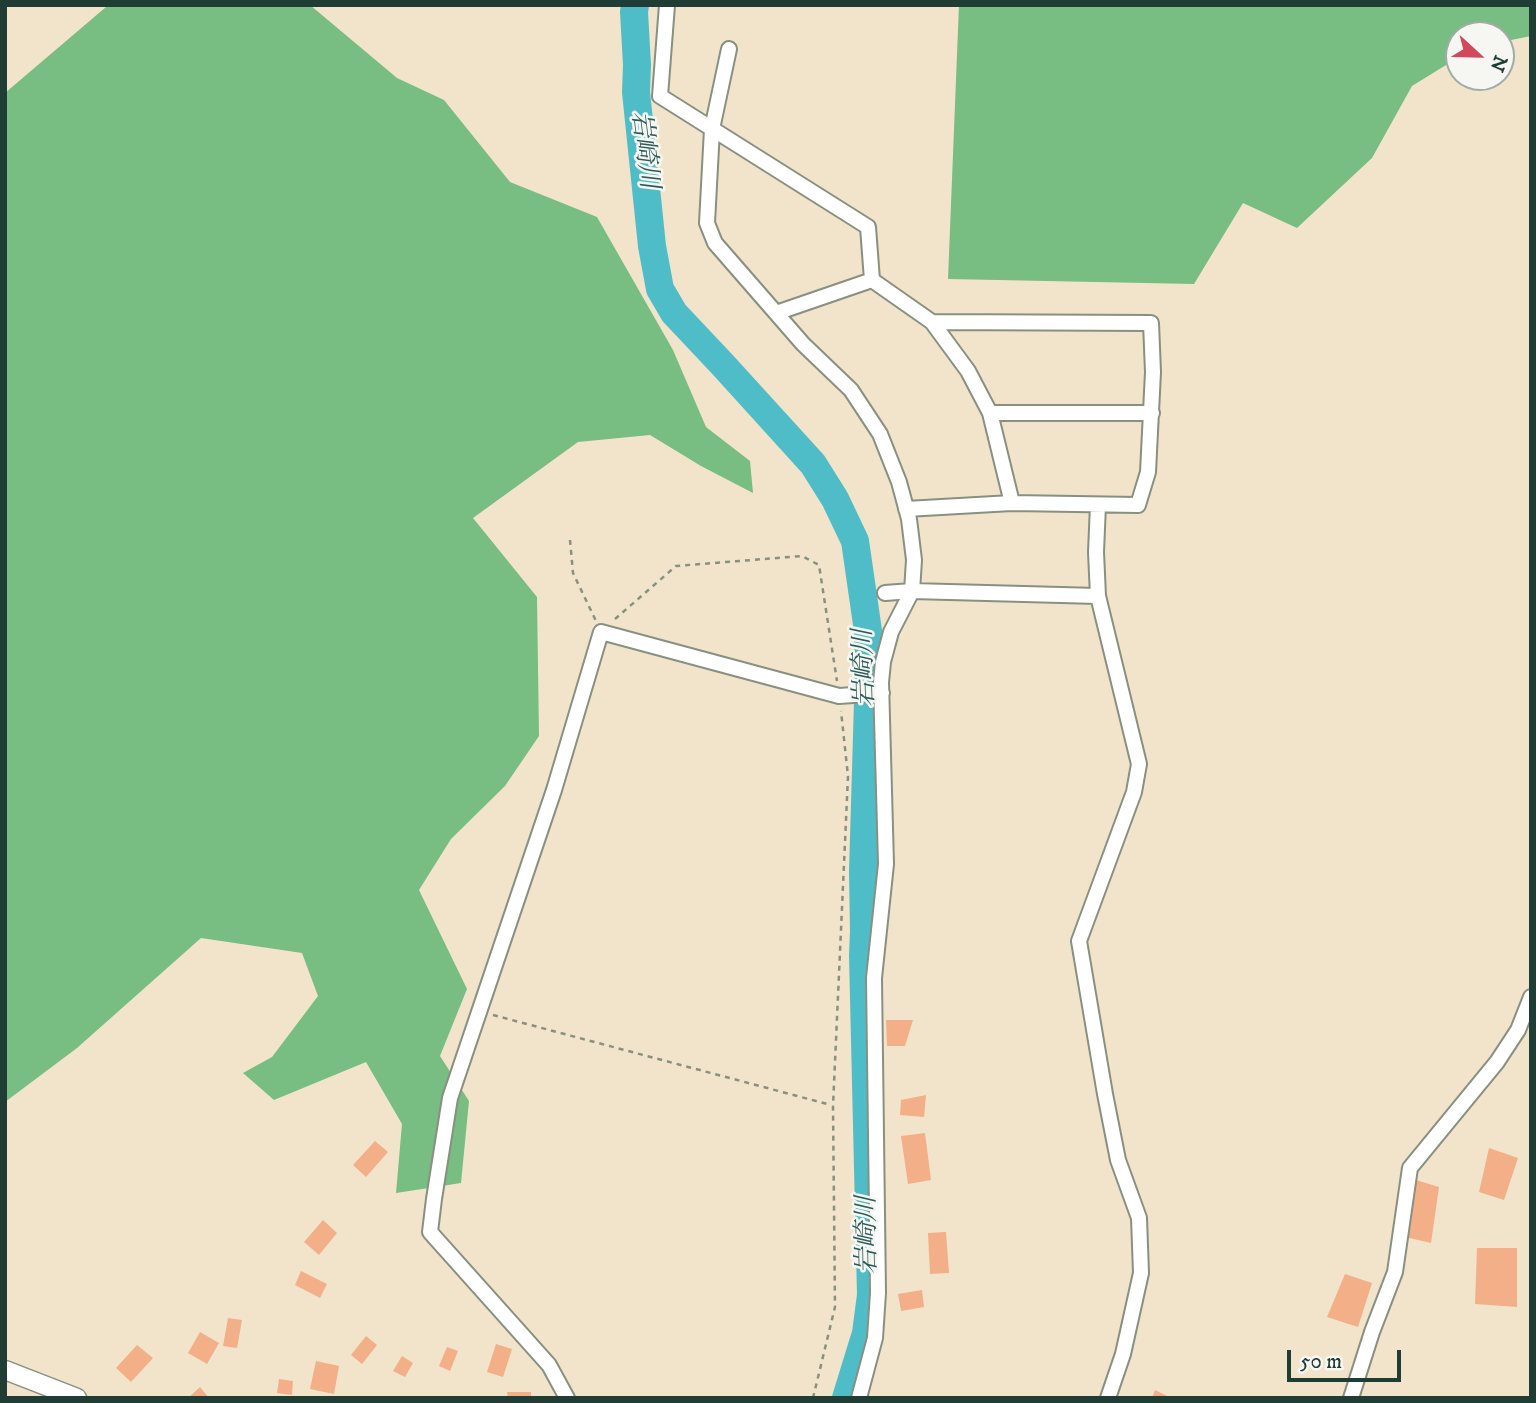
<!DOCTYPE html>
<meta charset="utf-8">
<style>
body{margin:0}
#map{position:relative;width:1536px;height:1403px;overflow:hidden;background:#f1e4cb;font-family:"IM FELL DW Pica",serif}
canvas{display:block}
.frame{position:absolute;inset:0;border:7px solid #1f3d34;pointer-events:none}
.north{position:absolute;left:1445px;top:21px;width:70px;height:70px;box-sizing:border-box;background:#f6f6f2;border:2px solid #a0aca6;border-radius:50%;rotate:112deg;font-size:19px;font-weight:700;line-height:28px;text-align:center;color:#1f3d34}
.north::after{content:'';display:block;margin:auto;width:24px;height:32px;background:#d1495b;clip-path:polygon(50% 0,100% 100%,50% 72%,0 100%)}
.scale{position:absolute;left:1287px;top:1350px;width:114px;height:32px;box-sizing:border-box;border:4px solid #1f3d34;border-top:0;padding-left:9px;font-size:21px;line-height:24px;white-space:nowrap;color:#1f3d34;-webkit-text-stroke:5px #f6f6f2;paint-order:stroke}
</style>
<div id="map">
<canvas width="1536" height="1403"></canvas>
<div class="frame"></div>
<div class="north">N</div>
<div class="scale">50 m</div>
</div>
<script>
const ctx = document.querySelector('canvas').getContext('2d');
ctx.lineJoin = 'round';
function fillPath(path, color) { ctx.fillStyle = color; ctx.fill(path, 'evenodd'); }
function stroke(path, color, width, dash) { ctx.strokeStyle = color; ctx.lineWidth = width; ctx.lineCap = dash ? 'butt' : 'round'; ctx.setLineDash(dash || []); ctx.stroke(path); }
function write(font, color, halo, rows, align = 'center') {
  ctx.font = font + ' "IM FELL DW Pica","Noto Serif JP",serif'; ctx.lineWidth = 5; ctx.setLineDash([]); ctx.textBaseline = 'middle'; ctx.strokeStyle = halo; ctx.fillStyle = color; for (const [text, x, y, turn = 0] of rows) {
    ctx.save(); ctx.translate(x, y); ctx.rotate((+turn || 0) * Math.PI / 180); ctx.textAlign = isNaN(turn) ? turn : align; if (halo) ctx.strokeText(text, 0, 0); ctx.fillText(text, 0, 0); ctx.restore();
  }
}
fillPath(new Path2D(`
 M149,5H310L397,78L444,100L510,182L597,217L673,350L706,427L750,461L753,493L701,466L650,435L578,442L473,518L537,597L539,736L505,786L451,839L419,890L467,989L440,1056L469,1101L461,1183L396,1193L402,1124L366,1062L274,1100L243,1073L272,1057L318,996L302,953L201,938L77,1048L5,1102V93L106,7Z
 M959,5H1531V36L1501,42V35H1459V57L1412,86L1372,158L1297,228L1243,203L1194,284L948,279Z`), '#78bd81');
stroke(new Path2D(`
 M635,5L634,12L637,65L636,92L652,246L660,289L674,313L723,365L813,464L835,499L855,541L868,631L869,667L863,872L864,931L863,956L871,1295L866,1333L846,1398`), '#4fbdc8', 28);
fillPath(new Path2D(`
 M886,1020H913L905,1046H887Z
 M926,1095L924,1117L900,1115L901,1100Z
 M925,1133L931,1180L908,1184L901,1136Z
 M375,1141L388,1152L366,1177L353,1165Z
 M1489,1148L1518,1158L1504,1200L1479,1192Z
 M1416,1180L1439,1187L1431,1243L1405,1237Z
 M323,1220L337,1233L319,1255L304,1242Z
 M946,1232L949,1273L930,1274L928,1233Z
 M1477,1248H1517V1307L1475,1304Z
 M301,1271L327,1284L320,1298L295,1285Z
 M1345,1274L1372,1283L1358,1327L1327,1317Z
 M922,1290L924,1307L901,1311L898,1294Z
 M228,1318L242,1320L237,1348L223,1346Z
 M200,1332L219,1343L207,1364L188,1353Z
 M366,1336L377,1345L362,1364L351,1355Z
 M496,1344L512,1349L503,1377L487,1372Z
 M137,1345L153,1358L131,1382L116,1368Z
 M447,1347L458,1351L450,1371L439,1366Z
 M402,1356L413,1363L405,1377L393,1371Z
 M316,1361L339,1366L334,1394L310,1389Z
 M279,1379L293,1381L292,1395L277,1393Z
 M200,1387L209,1398H188Z
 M1155,1390L1171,1398H1152Z
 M507,1392H531V1398H508Z`), '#f3af88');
const minor = new Path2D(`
 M667,5L660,96L868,227L872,280L776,313
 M729,49L712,129L707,223L715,243L803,344L851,390L880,434L899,482L909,519L914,560L912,591L891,632L883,662L881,682L886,864L874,978L878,1293L875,1338L859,1398
 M872,280L932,322L968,371L990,413L1012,503
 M990,413H1152
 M1098,505L1096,552L1098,596L1139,764L1134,792L1079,941L1105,1094L1118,1160L1139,1218L1141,1273L1123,1354L1108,1398
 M906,509L1012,503L1138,505L1148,472L1153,372L1151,323L932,322
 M885,593L912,591L1098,596
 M567,1398L549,1365L430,1232L434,1199L450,1098L554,790L601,632L839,696L882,693
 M1351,1398L1372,1332L1395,1272L1410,1168L1497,1062L1518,1030L1531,997`);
const tertiary = new Path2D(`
 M5,1370L77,1398`);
stroke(minor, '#889080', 18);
stroke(tertiary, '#889080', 21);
stroke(new Path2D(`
 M570,540L573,573L596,621
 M615,619L676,566L802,556L819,565L837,681
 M493,1015L831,1105
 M813,1398L835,1307L833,1106L848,776L841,711`), '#889080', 2.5, [5, 5]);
stroke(minor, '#fff', 14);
stroke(tertiary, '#fff', 18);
write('italic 26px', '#2b5d59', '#f6f6f2', [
 ["岩崎川",643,150,83],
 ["岩崎川",866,668,-92],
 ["岩崎川",869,1235,-91]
]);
</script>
